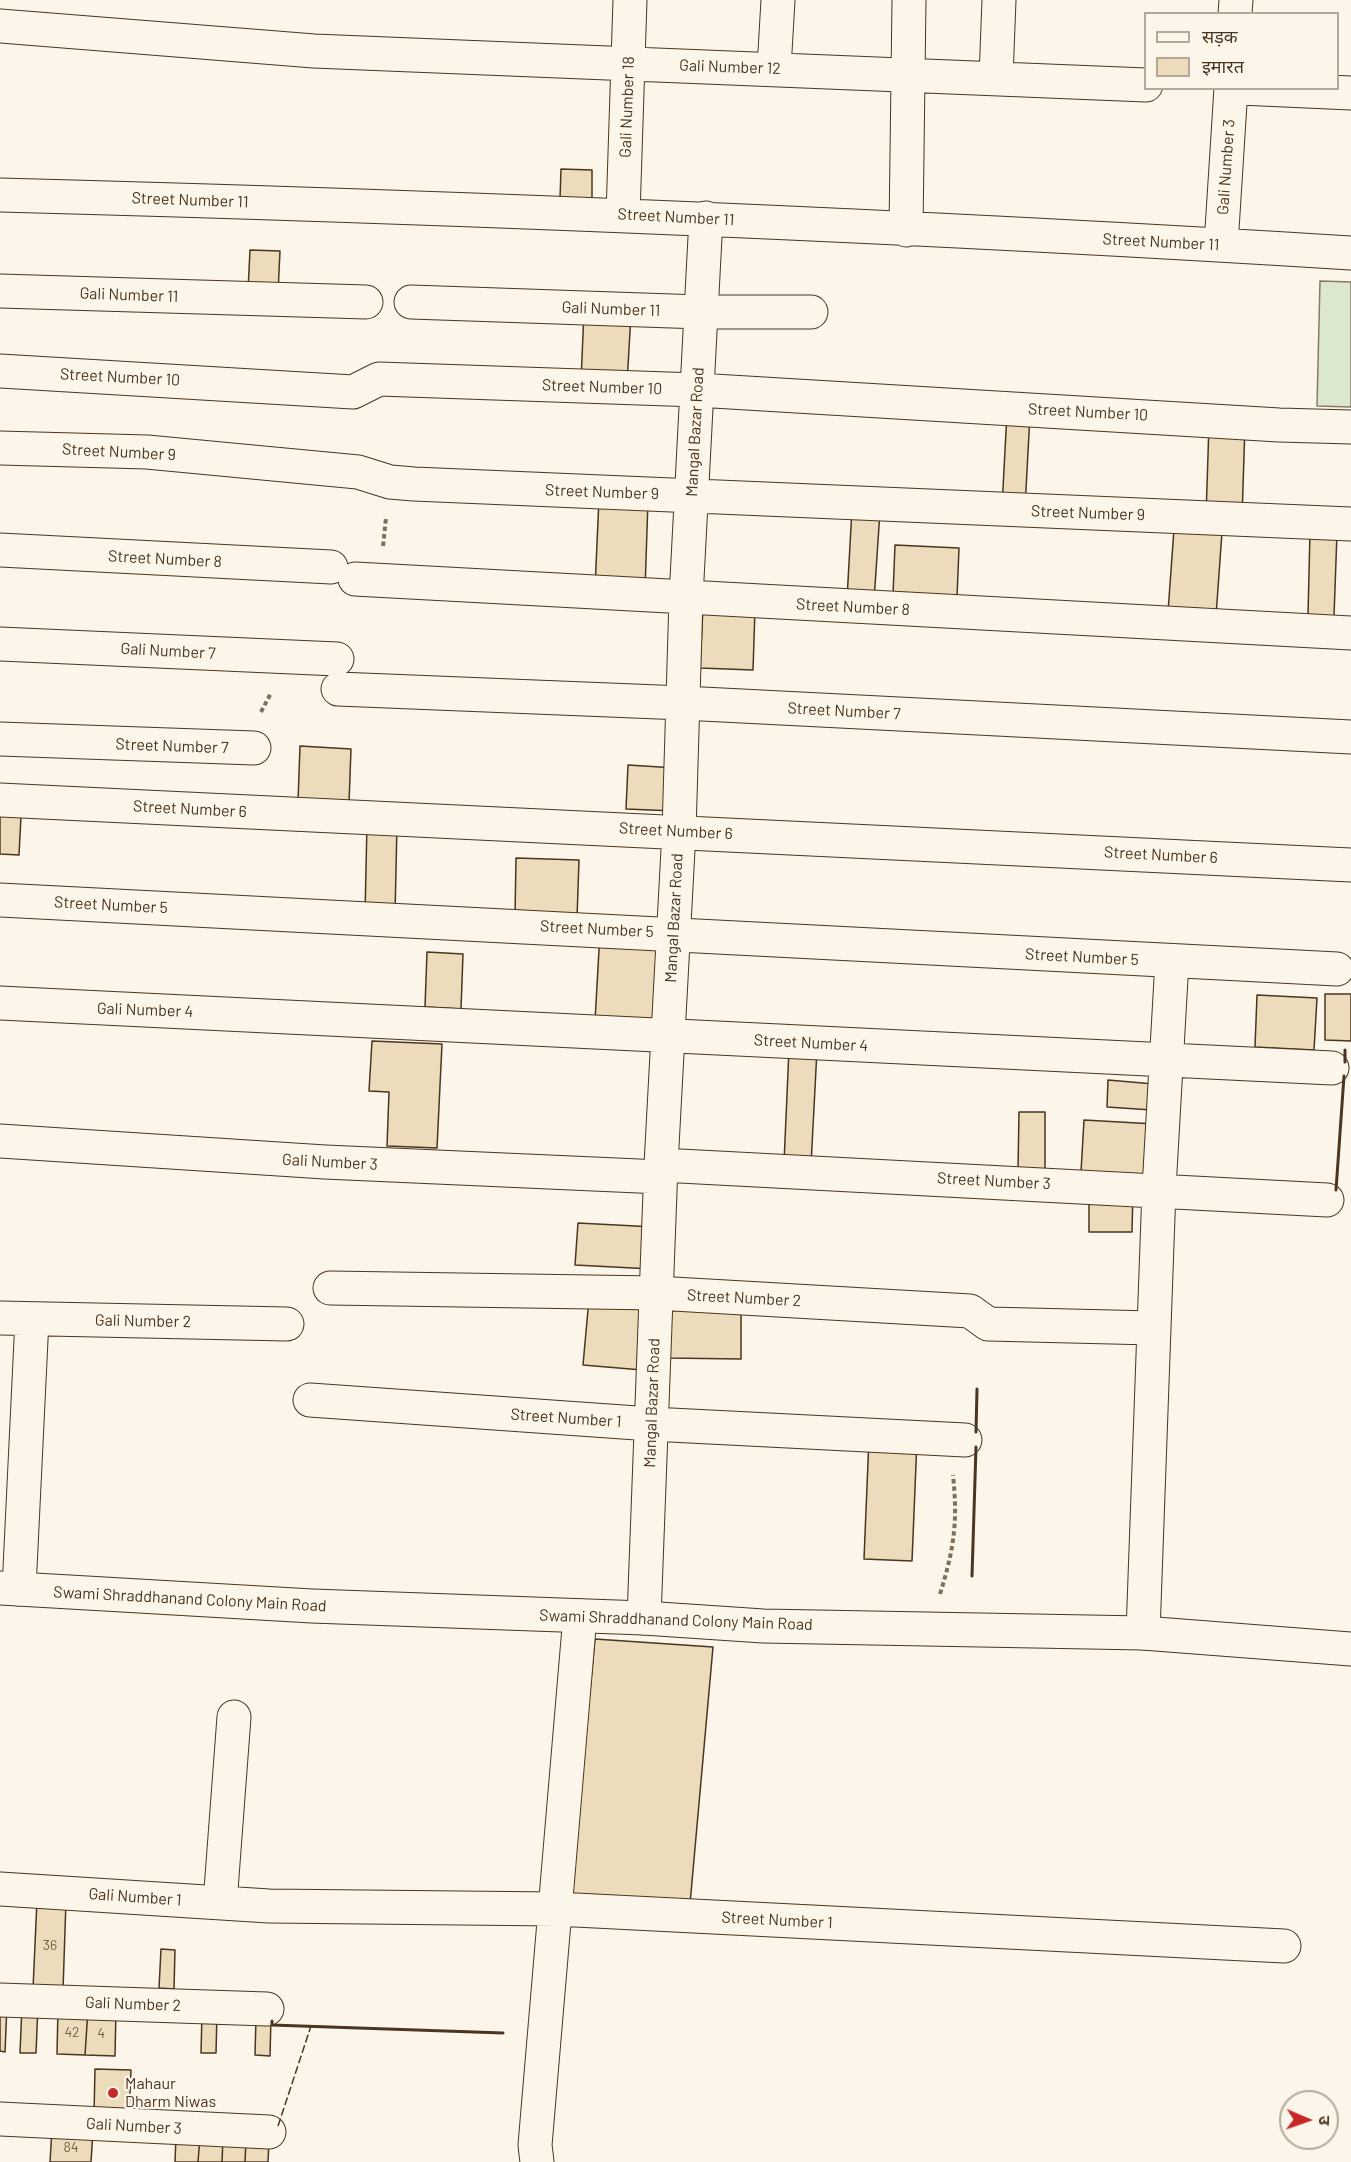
<!DOCTYPE html>
<meta charset="utf-8">
<style>
body{margin:0}
#map{position:relative;width:1351px;height:2162px;overflow:hidden;background:#fbf6e9;font-family:Barlow,"Noto Sans Devanagari",sans-serif}
canvas{display:block}
.legend{position:absolute;left:1144px;top:12px;width:195px;height:78px;box-sizing:border-box;background:#fbf6e9;border:2px solid #b4a999;margin:0;padding:8px 10px;list-style:none;font-size:18px;color:#4a3520}
.legend li{display:flex;align-items:center;gap:12px;height:30px}
.legend b{width:30px;border:2px solid #b4a999}
.north{position:absolute;left:1279px;top:2090px;width:60px;height:60px;box-sizing:border-box;background:#fbf6e9;border:2px solid #b4a999;border-radius:50%;rotate:92deg;font-size:16px;font-weight:700;line-height:24px;text-align:center;color:#4a3520}
.north::after{content:'';display:block;margin:auto;width:21px;height:27px;background:#c62828;clip-path:polygon(50% 0,100% 100%,50% 72%,0 100%)}
</style>
<div id="map">
<canvas width="1351" height="2162"></canvas>
<ul class="legend">
<li><b style="height:8px;background:#fbf6e9"></b>सड़क</li>
<li><b style="height:16px;background:#ecdcbc"></b>इमारत</li>
</ul>
<div class="north">उ</div>
</div>
<script>
const ctx = document.querySelector('canvas').getContext('2d');
ctx.lineJoin = 'round';
function fillPath(path, color) { ctx.fillStyle = color; ctx.fill(path, 'evenodd'); }
function stroke(path, color, width, dash) { ctx.strokeStyle = color; ctx.lineWidth = width; ctx.lineCap = dash ? 'butt' : 'round'; ctx.setLineDash(dash || []); ctx.stroke(path); }
function write(font, color, halo, rows, align = 'center') {
  ctx.font = font + ' Barlow,sans-serif'; ctx.lineWidth = 4.5; ctx.setLineDash([]); ctx.textBaseline = 'middle'; ctx.strokeStyle = halo; ctx.fillStyle = color; for (const [text, x, y, turn = 0] of rows) {
    ctx.save(); ctx.translate(x, y); ctx.rotate((+turn || 0) * Math.PI / 180); ctx.textAlign = isNaN(turn) ? turn : align; if (halo) ctx.strokeText(text, 0, 0); ctx.fillText(text, 0, 0); ctx.restore();
  }
}
const green = new Path2D(`
 M1320,281L1351,282V407L1317,406Z`);
fillPath(green, '#dce7d0');
stroke(green, '#887966', 1.5);
const building = new Path2D(`
 M561,169L592,170V199H560Z
 M250,250L280,251L278,293L248,291Z
 M584,311L631,314L627,384L581,381Z
 M1007,413L1030,415L1025,508L1002,507Z
 M1209,424L1245,425L1242,518L1206,517Z
 M599,498L648,500L645,590L595,589Z
 M852,509L880,511L874,601L847,599Z
 M1174,529L1222,532L1216,616L1168,612Z
 M1310,532L1337,533L1334,616L1308,615Z
 M895,545L959,548L957,597L893,595Z
 M703,607L755,609L753,670L700,668Z
 M300,746L351,749L349,803L298,801Z
 M628,765L676,768L674,811L626,809Z
 M0,815L21,816L19,855L0,854Z
 M367,823L397,824L395,915H365Z
 M516,858L579,860L577,918L515,916Z
 M600,932L665,935L661,1024L595,1021Z
 M427,952L463,954L461,1009L425,1007Z
 M1325,994H1351V1041L1325,1040Z
 M1257,995L1317,998L1314,1050L1255,1047Z
 M372,1041L442,1044L437,1148L387,1146L389,1092L369,1091Z
 M789,1049L817,1050L811,1165L784,1163Z
 M1108,1080L1154,1084L1152,1110L1107,1107Z
 M1019,1112H1045V1170H1018Z
 M1084,1120L1155,1124L1152,1176L1081,1172Z
 M1089,1190L1133,1191L1132,1232H1089Z
 M578,1223L654,1227L652,1269L575,1265Z
 M589,1299L647,1304L642,1370L583,1365Z
 M670,1307L741,1308V1359L668,1358Z
 M869,1438L917,1440L912,1561L864,1559Z
 M595,1639L713,1647L690,1904L570,1895Z
 M37,1900L66,1901L63,1990L33,1989Z
 M161,1949L175,1950L174,1989L159,1988Z
 M0,2005H7L5,2052L0,2051Z
 M22,2006H38L36,2053H20Z
 M58,2008L88,2009L85,2055L57,2054Z
 M88,2009L116,2010L115,2056L85,2055Z
 M202,2014H217L216,2053H201Z
 M256,2017H271L270,2056L255,2055Z
 M95,2069L131,2070L129,2116L94,2115Z
 M52,2129L93,2131L91,2162H50Z
 M176,2136L200,2137L198,2162H175Z
 M200,2137L223,2138L222,2162H198Z
 M223,2138L246,2139L245,2162H222Z
 M246,2139L269,2141L268,2162H245Z`);
fillPath(building, '#ecdcbc');
stroke(building, '#4a3520', 1.5);
const minor = new Path2D(`
 M1235,14L1236,0
 M0,26L314,51L1146,85
 M774,69L778,0
 M996,78L999,0
 M1240,88L1351,93
 M0,195C451,207 901,225 1351,253
 M623,215L630,0
 M906,230L909,0
 M1221,245L1231,88
 M0,291L366,302
 M411,302L701,312H811
 M0,371L353,392L379,379L697,390L1279,425L1351,427
 M0,448L147,452L358,472L390,482L414,484L1351,524
 M0,550L331,567
 M355,579L1351,633
 M0,644L337,659
 M338,689L683,703L1351,737
 M0,739L254,748
 M0,800L1351,865
 M0,900L1337,969
 M0,1003L1332,1068
 M0,1141L325,1162L661,1177
 M661,1165L1327,1200
 M330,1288L656,1293L970,1311L988,1324L1153,1328
 M0,1318L287,1324
 M310,1400L651,1424L965,1440
 M19,1589L32,1319
 M644,1618L661,1165L679,831L686,598L706,218
 M1143,1633L1159,1189L1172,961
 M0,1889L269,1906L556,1909L1284,1946
 M220,1903L234,1717
 M0,2000L267,2009
 M0,2119L269,2132
 M537,2162L535,2145L580,1616`);
const tertiary = new Path2D(`
 M0,1588L312,1606L644,1618L763,1626L1143,1633L1351,1649`);
stroke(minor, '#4a3520', 35);
stroke(tertiary, '#4a3520', 35);
stroke(new Path2D(`
 M383,546L386,518
 M261,712L271,693
 M940,1594C954,1549 958,1522 953,1475`), '#7f6f5c', 4, [4.5, 3]);
stroke(minor, '#fbf6e9', 33);
stroke(tertiary, '#fbf6e9', 33);
stroke(new Path2D(`
 M278,2126L311,2026`), '#4a3520', 1.5, [8, 3]);
stroke(new Path2D(`
 M1345,1062V1050
 M1336,1190L1344,1076
 M976,1432L977,1389
 M972,1576L976,1447
 M272,2021V2025L503,2033`), '#4a3520', 3);
for (const [x, y, r, color] of [
 [113,2093,6,"#c62828"]
]) { const dot = new Path2D(); dot.arc(x, y, r, 0, 2 * Math.PI); ctx.fillStyle = color; ctx.fill(dot); stroke(dot, '#fbf6e9', 2); }
write('14px', '#725f47', null, [
 ["36",50,1945],
 ["42",72,2032],
 ["4",101,2033],
 ["84",71,2147]
]);
write('16px', '#4a3520', '#fbf6e9', [
 ["Gali Number 12",730,67,2],
 ["Gali Number 18",627,107,-88],
 ["Gali Number 3",1226,167,-86],
 ["Street Number 11",190,200,2],
 ["Street Number 11",676,217,3],
 ["Street Number 11",1161,242,3],
 ["Gali Number 11",129,295,2],
 ["Gali Number 11",611,309,2],
 ["Street Number 10",120,377,3],
 ["Street Number 10",602,387,2],
 ["Street Number 10",1088,412,3],
 ["Mangal Bazar Road",695,432,-87],
 ["Street Number 9",119,452,3],
 ["Street Number 9",602,492,2],
 ["Street Number 9",1088,513,2],
 ["Street Number 8",165,559,3],
 ["Street Number 8",853,607,3],
 ["Gali Number 7",168,651,3],
 ["Street Number 7",844,711,3],
 ["Street Number 7",172,746,2],
 ["Street Number 6",190,809,3],
 ["Street Number 6",676,831,3],
 ["Street Number 6",1161,855,3],
 ["Street Number 5",111,905,3],
 ["Mangal Bazar Road",674,918,-87],
 ["Street Number 5",597,929,3],
 ["Street Number 5",1082,957,3],
 ["Gali Number 4",145,1010,2],
 ["Street Number 4",811,1043,3],
 ["Gali Number 3",330,1162,3],
 ["Street Number 3",994,1181,3],
 ["Street Number 2",744,1298,3],
 ["Gali Number 2",143,1321,1],
 ["Mangal Bazar Road",652,1403,-88],
 ["Street Number 1",566,1418,4],
 ["Swami Shraddhanand Colony Main Road",190,1599,3],
 ["Swami Shraddhanand Colony Main Road",676,1620,2],
 ["Gali Number 1",135,1897,4],
 ["Street Number 1",777,1920,3],
 ["Gali Number 2",133,2004,2],
 ["Gali Number 3",134,2126,3]
]);
write('16px', '#4a3520', '#fbf6e9', [
 ["Mahaur",125,2084],
 ["Dharm Niwas",125,2102]
], 'left');
</script>
